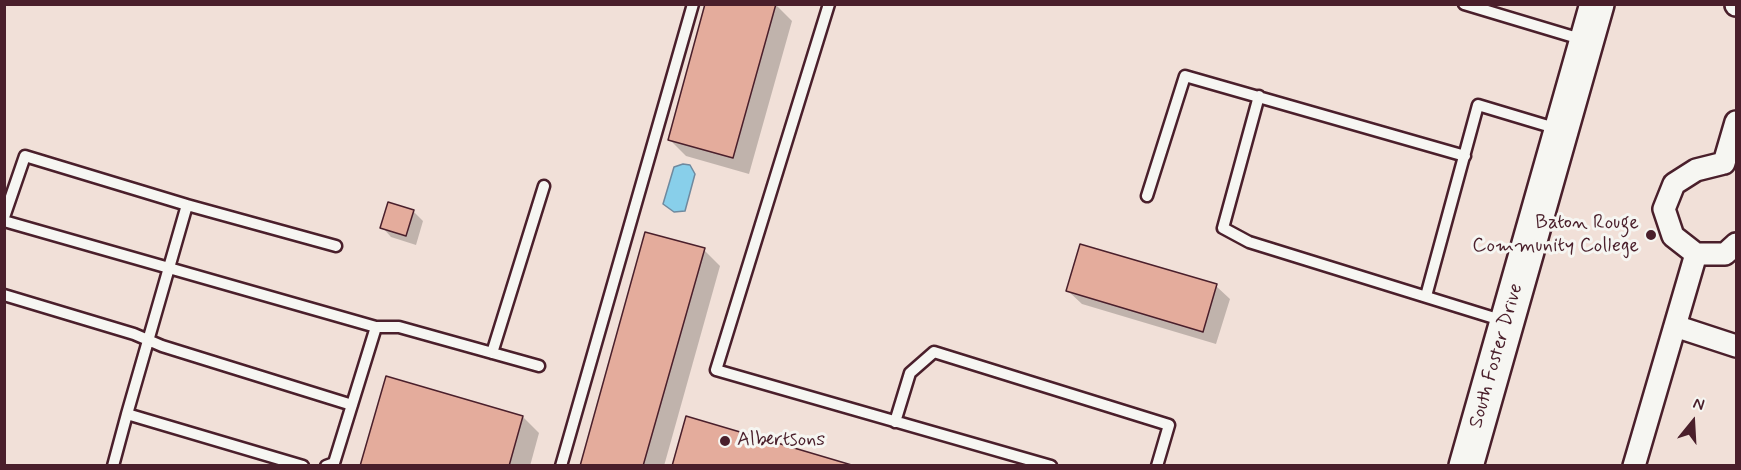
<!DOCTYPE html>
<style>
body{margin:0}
#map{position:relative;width:1741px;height:470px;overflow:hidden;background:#f1e0d8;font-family:Mynerve,sans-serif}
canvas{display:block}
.frame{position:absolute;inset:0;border:6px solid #4a1f2b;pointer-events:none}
.north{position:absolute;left:1663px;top:392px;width:60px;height:60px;-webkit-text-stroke:4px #f6f6f2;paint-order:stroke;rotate:18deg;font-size:16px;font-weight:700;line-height:24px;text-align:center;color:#4a1f2b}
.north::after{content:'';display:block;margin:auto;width:21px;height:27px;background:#4a1f2b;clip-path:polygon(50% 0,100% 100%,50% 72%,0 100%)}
</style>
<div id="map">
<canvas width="1741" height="470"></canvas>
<div class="frame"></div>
<div class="north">N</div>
</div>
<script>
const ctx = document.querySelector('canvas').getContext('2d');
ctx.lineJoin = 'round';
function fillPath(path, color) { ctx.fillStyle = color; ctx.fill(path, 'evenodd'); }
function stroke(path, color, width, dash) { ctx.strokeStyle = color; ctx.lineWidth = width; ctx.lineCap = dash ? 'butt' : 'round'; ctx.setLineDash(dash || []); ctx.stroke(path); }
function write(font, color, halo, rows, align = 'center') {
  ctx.font = font + ' Mynerve,sans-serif'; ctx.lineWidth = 6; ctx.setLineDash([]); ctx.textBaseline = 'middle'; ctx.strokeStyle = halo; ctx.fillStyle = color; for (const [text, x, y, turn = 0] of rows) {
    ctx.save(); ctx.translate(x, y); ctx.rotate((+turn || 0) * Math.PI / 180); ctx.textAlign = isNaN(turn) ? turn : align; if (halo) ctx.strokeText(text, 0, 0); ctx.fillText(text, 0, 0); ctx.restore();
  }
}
const water = new Path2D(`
 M683,164L690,165L695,174L685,211L674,212L663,204L674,167Z`);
fillPath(water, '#88cfea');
stroke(water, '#6f899e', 1.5);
fillPath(new Path2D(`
 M775,4L792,21L749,174L686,156L669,139Z
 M413,211L423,221L416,245L391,237L382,227Z
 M704,250L720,266L664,466H581Z
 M1216,286L1230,299L1216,344L1082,304L1068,291Z
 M523,417L539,433L530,466H362Z`), '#0003');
const building = new Path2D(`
 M705,4H776L733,158L668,140Z
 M388,202L414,210L406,236L380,228Z
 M645,232L705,248L643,466H580Z
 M1080,244L1217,284L1203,332L1066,291Z
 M386,376L523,416L509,466H360Z
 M686,416L855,466H672Z`);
fillPath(building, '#e4ac9c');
stroke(building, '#4a1f2b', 1.5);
const service = new Path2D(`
 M829,4L716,370L1051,466
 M1464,4L1584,40
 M1259,96L1223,228L1249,242L1504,321
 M1147,196L1185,76L1465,156
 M187,205L336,246
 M4,217L25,156L187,205L127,414
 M4,221L376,327L334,463L326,466
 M4,295L134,334L162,346L352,405
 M1426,296L1478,105L1558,129
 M376,327H399L539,366
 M492,353L544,186
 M895,422L910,373L934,352L1169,425L1157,466
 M113,466L127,414L303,466
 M561,466L693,4`);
const minor = new Path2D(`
 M1736,4V5
 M1724,163L1696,170L1674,184L1664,209L1673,236L1696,254H1725L1736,244
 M1724,163L1736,122
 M1675,326L1736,346
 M1634,466L1696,254`);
const primary = new Path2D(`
 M1466,466L1597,4`);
stroke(service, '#4a1f2b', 15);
stroke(minor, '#4a1f2b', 26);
stroke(primary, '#4a1f2b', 38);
stroke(service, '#f6f6f2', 10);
stroke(minor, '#f6f6f2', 21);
stroke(primary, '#f6f6f2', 33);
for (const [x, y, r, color] of [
 [1651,235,6,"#4a1f2b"],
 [725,441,6,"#4a1f2b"]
]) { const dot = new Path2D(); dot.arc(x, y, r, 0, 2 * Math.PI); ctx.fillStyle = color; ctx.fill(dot); stroke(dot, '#f6f6f2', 2); }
write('20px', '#4a1f2b', '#f6f6f2', [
 ["Baton Rouge",1639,224],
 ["Community College",1639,247],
 ["Albertsons",737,441,"left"]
], 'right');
write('20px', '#4a1f2b', '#f6f6f2', [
 ["South Foster Drive",1497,356,-74]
]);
</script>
